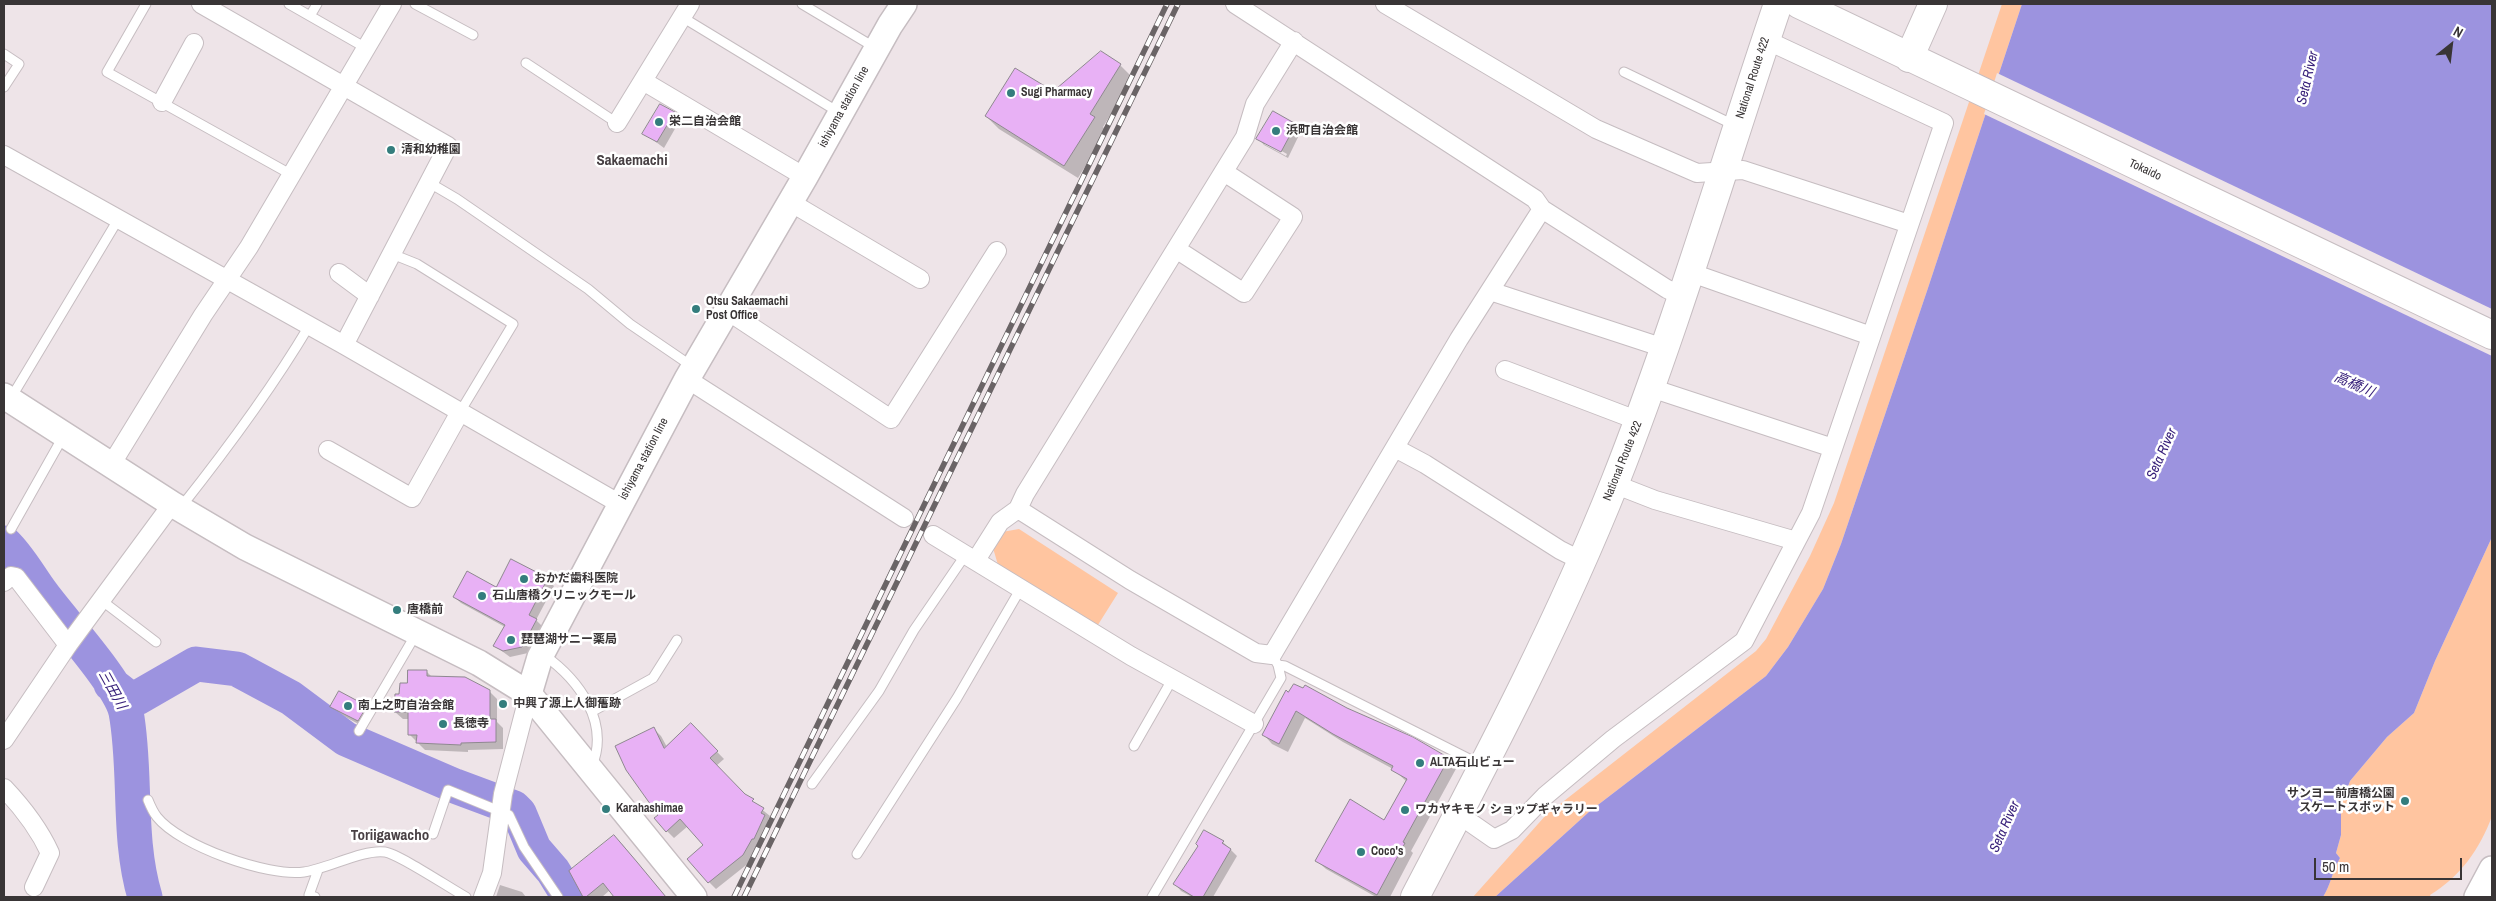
<!DOCTYPE html>
<meta charset="utf-8">
<style>
body{margin:0}
#map{position:relative;width:2496px;height:901px;overflow:hidden;background:#eee4e8;font-family:"Archivo Narrow",sans-serif}
canvas{display:block}
.frame{position:absolute;inset:0;border:5px solid #393536;pointer-events:none}
.north{position:absolute;left:2426px;top:20px;width:50px;height:50px;-webkit-text-stroke:4px #fff;paint-order:stroke;rotate:29deg;font-size:14px;font-weight:700;line-height:20px;text-align:center;color:#393536}
.north::after{content:'';display:block;margin:auto;width:18px;height:22px;background:#393536;clip-path:polygon(50% 0,100% 100%,50% 72%,0 100%)}
.scale{position:absolute;left:2314px;top:858px;width:148px;height:22px;box-sizing:border-box;border:2px solid #393536;border-top:0;padding-left:6px;font-size:15px;line-height:18px;white-space:nowrap;color:#393536;-webkit-text-stroke:4px #fff;paint-order:stroke}
</style>
<div id="map">
<canvas width="2496" height="901"></canvas>
<div class="frame"></div>
<div class="north">N</div>
<div class="scale">50 m</div>
</div>
<script>
const ctx = document.querySelector('canvas').getContext('2d');
ctx.lineJoin = 'round';
function fillPath(path, color) { ctx.fillStyle = color; ctx.fill(path, 'evenodd'); }
function stroke(path, color, width, dash) { ctx.strokeStyle = color; ctx.lineWidth = width; ctx.lineCap = dash ? 'butt' : 'round'; ctx.setLineDash(dash || []); ctx.stroke(path); }
function write(font, color, halo, rows, align = 'center') {
  ctx.font = font + ' "Archivo Narrow","Noto Sans JP",sans-serif'; ctx.lineWidth = 5; ctx.setLineDash([]); ctx.textBaseline = 'middle'; ctx.strokeStyle = halo; ctx.fillStyle = color; for (const [text, x, y, turn = 0] of rows) {
    ctx.save(); ctx.translate(x, y); ctx.rotate((+turn || 0) * Math.PI / 180); ctx.textAlign = isNaN(turn) ? turn : align; if (halo) ctx.strokeText(text, 0, 0); ctx.fillText(text, 0, 0); ctx.restore();
  }
}
fillPath(new Path2D(`
 M2002,4H2022L1927,291L1841,544L1823,589L1788,647L1766,676L1590,811L1495,897H1473L1546,815L1756,651L1766,639L1810,556L1834,503Z
 M1019,529L1118,593L1096,628L1086,618L998,565L993,548L1002,532Z
 M2492,537V816C2480,849 2460,877 2430,895L2431,897H2323C2331,884 2332,872 2340,858L2336,853L2341,835V805L2350,781L2387,737L2414,713L2435,661Z`), '#ffc5a0');
fillPath(new Path2D(`
 M2022,4H2492V537L2435,661L2414,713L2387,737L2350,781L2341,805V835L2336,853L2340,858C2332,872 2331,884 2323,897H1495L1590,811L1766,676L1788,647L1823,589L1841,544L1927,291Z`), '#9c93df');
fillPath(new Path2D(`
 M1997,73L2492,309V356L1984,114Z`), '#eee4e8');
fillPath(new Path2D(`
 M1120,65L1133,78L1103,127L1107,131L1078,178L999,129L986,116L1053,93Z
 M674,113L680,120L664,148L644,133Z
 M1295,125L1301,131L1288,158L1264,145L1258,138ZM1264,141L1287,154L1286,156L1264,144Z
 M512,560L547,580L554,586L536,620L543,627L528,653L510,657L495,646L505,627L461,603L454,597L497,589Z
 M427,672L432,677L489,691L497,699V722L503,728V749L468,750V752L425,750L409,734V719H403L395,712L400,695L408,685Z
 M1287,692L1346,709L1448,759L1457,767L1411,851L1413,853L1390,897H1376L1326,869L1317,861L1385,822L1407,782L1393,769L1343,742L1305,718L1288,752L1272,744L1264,735Z
 M332,706L366,707L372,713L364,727L338,713Z
 M691,725L724,759L716,766L744,795L770,816L768,820L771,823L750,862L716,889L709,882L705,845L688,826L674,838L667,831L659,815L654,729L661,736L667,747Z
 M1223,842L1237,856L1213,897H1192L1181,891L1175,884Z
 M622,844L666,897H616L610,890L602,897H584L571,872Z
 M500,885L522,892L526,897H496Z`), '#0003');
stroke(new Path2D(`
 M4,543C20,558 30,578 43,595C62,621 120,684 126,712C137,771 127,838 145,897
 M111,684L129,698H137L196,664L237,669L291,698L346,739L455,786L514,808L519,813L534,849L553,871L569,897`), '#9c93df', 35);
const building = new Path2D(`
 M1101,51L1121,64L1090,114L1095,117L1064,166L985,116L1015,68L1053,91Z
 M660,104L675,112L657,142L642,134Z
 M1273,111L1296,124L1281,152L1256,139Z
 M511,559L548,578L529,615L537,619L522,647L503,651L493,646L505,625L453,597L467,571L496,587Z
 M408,670H427V676L465,677L490,690V719H496V742L461,743V745L416,743L417,735H408V712H394L395,694H399L400,683H407Z
 M1294,684L1303,688L1305,685L1347,708L1413,737L1449,758L1403,842L1405,843L1377,895L1315,861L1350,799L1384,820L1407,779L1391,770L1393,766L1333,734L1296,711L1279,744L1262,735L1286,690L1288,692Z
 M339,691L367,706L358,721L330,707Z
 M691,723L718,751L710,758L745,794L754,799L752,801L764,808L761,813L765,815L754,839H752L743,855L708,883L687,859L703,845L680,819L666,832L654,818L658,815L626,770L615,746L654,727L664,748Z
 M1204,830L1224,841L1222,843L1231,849L1203,897H1194L1173,884L1198,846L1196,844Z
 M614,835L637,862L666,897H614L603,883L586,897H583L569,871Z`);
fillPath(building, '#e8b1f5');
stroke(building, '#8e888f', 1);
const lane = new Path2D(`
 M146,4L107,72L292,175
 M289,4L366,48
 M415,4L473,35
 M802,4L874,47
 M310,16L317,4
 M682,17L840,113
 M4,54L19,64L4,87
 M526,63L617,123
 M1624,72L1734,125
 M428,182L457,199L588,289L630,324L693,367
 M392,254L417,264L513,324L460,412
 M11,398L119,218
 M181,507C227,449 271,390 309,326
 M11,529L64,435
 M101,600L156,642
 M544,655C579,680 610,722 592,766
 M1278,665L1285,666L1481,765
 M593,711L653,678L677,640
 M359,731L416,634
 M1134,746L1173,678
 M812,784L879,691L914,630L966,554
 M148,800C150,805 153,812 157,817C180,846 268,877 304,872C327,869 363,849 385,852C399,854 451,889 466,897
 M433,834L448,790L509,815L524,847L558,897
 M857,854L957,698L1021,588
 M315,897L309,895L318,870
 M1152,897L1281,678L1278,665L1272,655`);
const street = new Path2D(`
 M201,4L448,146L344,345
 M1235,4L1535,199L1542,209L1667,289L1682,296
 M1385,4L1596,129L1697,173L1743,170L1909,224
 M1294,41L1255,104L1245,137L1025,494L1018,509L1130,580L1256,653L1272,655L1459,339L1542,209
 M643,81L805,177
 M162,102L194,43
 M617,123L690,4
 M4,155L344,345L620,504
 M790,202L920,279
 M1176,249L1244,293L1293,217L1224,172
 M1689,272L1871,336
 M339,273L370,296
 M1490,291L1664,348
 M726,310L891,419L997,251
 M1505,370L1639,421
 M687,379L904,518
 M1651,388L1833,448
 M1395,448L1425,464L1560,550L1582,561
 M328,450L412,498L460,412
 M111,465L203,315L249,247L392,4
 M1614,484L1655,500L1796,541
 M933,535L1131,656L1254,724
 M976,560L1000,522L1018,509
 M4,582L11,576L16,577L68,645
 M4,740L68,645L172,504
 M4,788C22,807 39,829 50,853L34,887
 M1458,814L1494,839L1512,830L1545,796L1613,739L1744,641L1811,513L1944,123L1766,40
 M483,897L492,873L503,794L529,694`);
const secondary = new Path2D(`
 M4,396L172,504L245,547L479,663L529,694L694,897
 M529,694L540,657L687,379L805,177L890,25L904,4
 M2477,897L2492,869`);
const highway = new Path2D(`
 M1799,4L2492,335
 M1909,58L1933,4
 M1415,897C1486,761 1558,625 1615,482C1677,325 1724,163 1778,4`);
stroke(lane, '#c6bdc1', 11);
stroke(street, '#c6bdc1', 20);
stroke(secondary, '#c6bdc1', 28);
stroke(highway, '#c6bdc1', 30);
stroke(lane, '#fff', 9);
stroke(street, '#fff', 18);
stroke(secondary, '#fff', 25);
stroke(highway, '#fff', 28);
const rail = new Path2D(`
 M734,897L1167,4
 M744,897L1178,4`);
stroke(rail, '#6a6466', 5.5);
stroke(rail, '#fff', 4, [11]);
for (const [x, y, r, color] of [
 [1011,93,5,"#347d7d"],
 [659,122,5,"#347d7d"],
 [1276,131,5,"#347d7d"],
 [391,150,5,"#347d7d"],
 [696,309,5,"#347d7d"],
 [524,579,5,"#347d7d"],
 [482,596,5,"#347d7d"],
 [397,610,5,"#347d7d"],
 [511,640,5,"#347d7d"],
 [503,704,5,"#347d7d"],
 [348,706,5,"#347d7d"],
 [443,724,5,"#347d7d"],
 [1420,763,5,"#347d7d"],
 [2405,801,5,"#347d7d"],
 [606,809,5,"#347d7d"],
 [1405,810,5,"#347d7d"],
 [1361,852,5,"#347d7d"]
]) { const dot = new Path2D(); dot.arc(x, y, r, 0, 2 * Math.PI); ctx.fillStyle = color; ctx.fill(dot); stroke(dot, '#fff', 2); }
write('12px', '#393536', '#fff', [
 ["National Route 422",1753,78,-72],
 ["ishiyama station line",844,107,-61],
 ["Tokaido",2145,170,25],
 ["ishiyama station line",644,459,-62],
 ["National Route 422",1623,461,-68]
]);
write('bold 12px', '#393536', '#fff', [
 ["Sugi Pharmacy",1021,93],
 ["栄二自治会館",669,122],
 ["浜町自治会館",1286,131],
 ["清和幼稚園",401,150],
 ["Otsu Sakaemachi",706,302],
 ["Post Office",706,316],
 ["おかだ歯科医院",534,579],
 ["石山唐橋クリニックモール",492,596],
 ["唐橋前",407,610],
 ["琵琶湖サニー薬局",521,640],
 ["中興了源上人御𦾔跡",513,704],
 ["南上之町自治会館",358,706],
 ["長徳寺",453,724],
 ["ALTA石山ビュー",1430,763],
 ["サンヨー前唐橋公園",2395,794,"right"],
 ["スケートスポット",2395,808,"right"],
 ["Karahashimae",616,809],
 ["ワカヤキモノ ショップギャラリー",1415,810],
 ["Coco's",1371,852]
], 'left');
write('italic 14px', '#39227b', '#fff', [
 ["Seta River",2308,78,-77],
 ["高橋川",2354,385,24],
 ["Seta River",2162,454,-66],
 ["三田川",112,690,61],
 ["Seta River",2005,827,-66]
]);
write('bold 15px', '#484044', '#fff', [
 ["Sakaemachi",632,161],
 ["Toriigawacho",390,836]
]);
</script>
